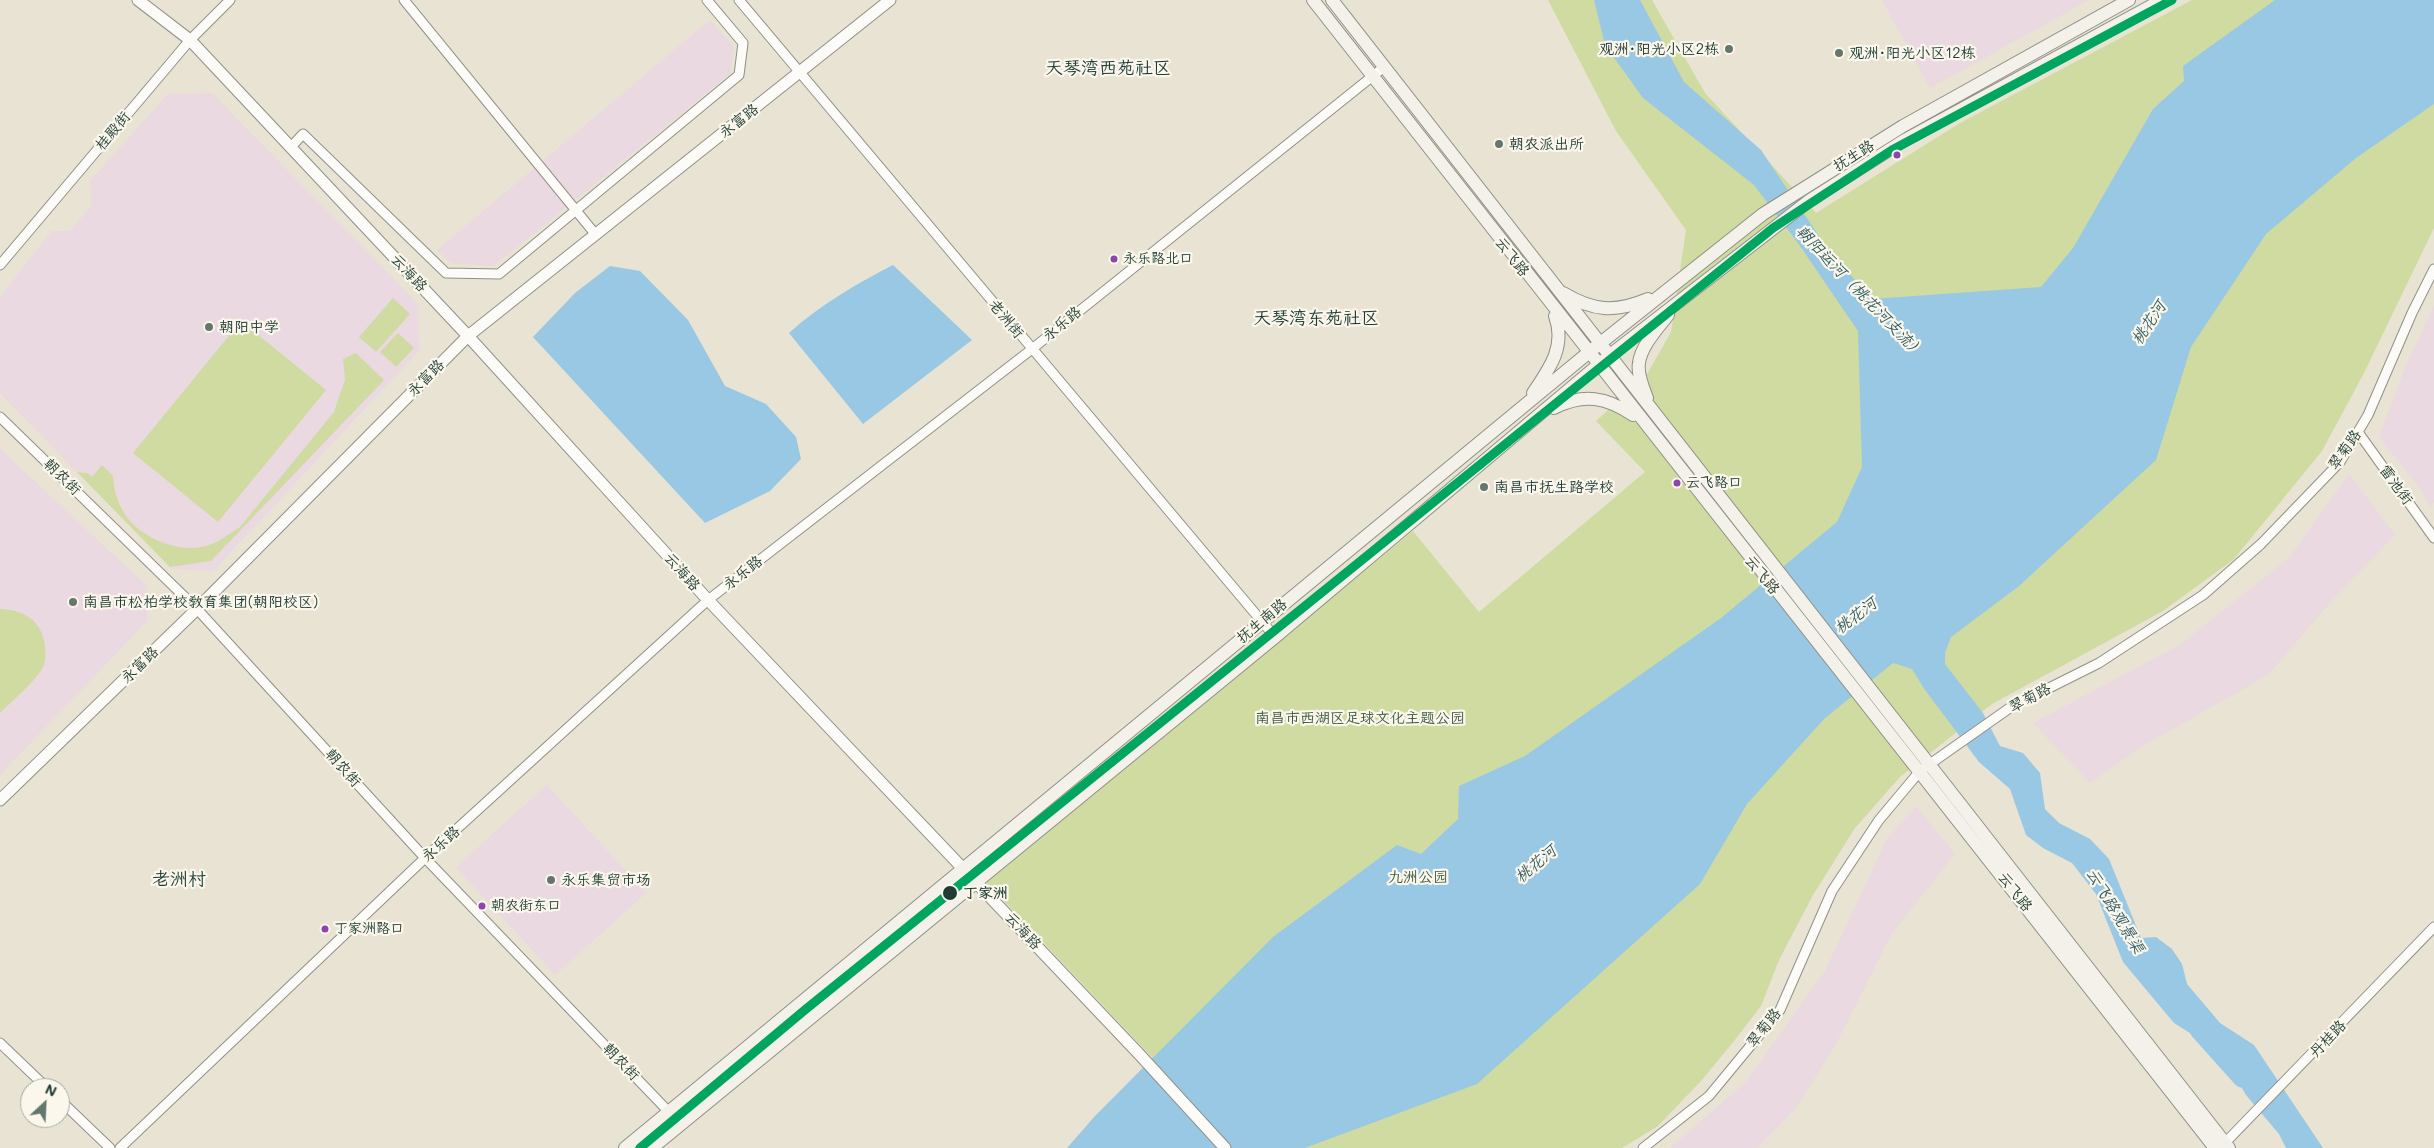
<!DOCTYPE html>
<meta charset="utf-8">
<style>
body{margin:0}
#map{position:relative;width:2434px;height:1148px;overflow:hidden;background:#e8e3d3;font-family:Mali,sans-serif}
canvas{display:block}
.north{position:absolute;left:20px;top:1078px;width:50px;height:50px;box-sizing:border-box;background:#fbf7ec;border:1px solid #a3ada2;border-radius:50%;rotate:25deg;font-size:14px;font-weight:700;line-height:20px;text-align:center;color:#1f3d34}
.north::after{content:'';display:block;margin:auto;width:18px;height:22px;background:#65776c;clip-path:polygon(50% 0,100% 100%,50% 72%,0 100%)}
</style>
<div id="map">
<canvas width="2434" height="1148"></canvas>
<div class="north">N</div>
</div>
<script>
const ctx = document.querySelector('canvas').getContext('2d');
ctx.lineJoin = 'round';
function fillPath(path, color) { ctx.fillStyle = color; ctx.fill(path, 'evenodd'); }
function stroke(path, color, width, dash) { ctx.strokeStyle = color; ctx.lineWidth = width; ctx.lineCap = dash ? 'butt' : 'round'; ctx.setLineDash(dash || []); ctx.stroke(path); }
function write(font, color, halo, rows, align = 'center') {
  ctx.font = font + ' Mali,"LXGW WenKai TC",sans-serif'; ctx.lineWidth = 4.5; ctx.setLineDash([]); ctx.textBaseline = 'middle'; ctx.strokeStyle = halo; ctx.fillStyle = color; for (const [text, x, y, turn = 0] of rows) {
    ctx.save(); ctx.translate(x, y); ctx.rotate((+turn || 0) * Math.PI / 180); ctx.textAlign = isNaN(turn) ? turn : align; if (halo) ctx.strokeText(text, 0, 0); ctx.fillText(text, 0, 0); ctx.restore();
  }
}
fillPath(new Path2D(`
 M1882,0H2089L1930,88Z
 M710,20L734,47L730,74L494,266L451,263L437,250Z
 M212,93L418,304L419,351L213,571L171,569L0,393V297L52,231H70L92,205L90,181L168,94Z
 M2434,306V501L2431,508L2422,491L2379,437L2405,368Z
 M0,449L146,585L148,620L0,775Z
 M2349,474L2395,535L2329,604L2268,675L2143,746L2090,783L2033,723L2180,645L2289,558Z
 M547,785L646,893L555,975L456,867Z
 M1916,806L1955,854L1892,933L1835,1046L1796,1108L1757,1148H1670L1746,1082L1825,971L1887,839Z`), '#ead9e0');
fillPath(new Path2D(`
 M1548,0H1652L1705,93L1816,213L1960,123L2192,0H2434V228L2364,373L2322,451L2234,559L2163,611L1992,704L1900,777L1855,828L1813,895L1779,960L1761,1006L1738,1036L1702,1080L1658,1126L1622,1148H1238L985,881L1413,531L1479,612L1645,472L1596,421L1646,376L1671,332L1686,230L1616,131Z
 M393,298L410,314L376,352L359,337Z
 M241,321L326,390L218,522L133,453Z
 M398,333L414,348L396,367L380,352Z
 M356,353L384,380L211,561L170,567L77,472L87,473L92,477L102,465L113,476C114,487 116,499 122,509C135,536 177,554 206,546C218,543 229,534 240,527L334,412L345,380L343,359Z
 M0,609C24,610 42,620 45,646C46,654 46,665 40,672C29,687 13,700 0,713Z`), '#d0dba2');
fillPath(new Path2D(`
 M1594,0H1640L1684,82L1761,150L1829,251L1872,299L2041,287L2073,248L2153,109L2184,81L2183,66L2275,0H2434V104L2356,158L2266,234L2191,347L2156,460L2019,586L1951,637L1945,653V664L1983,713L2000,746L2023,753L2040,773L2045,809L2059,823L2090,839L2109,859L2141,938L2156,937L2172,949L2182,964L2187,984L2220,1023L2254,1045L2323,1148H2286L2279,1134L2246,1095L2222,1053L2174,1023L2123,962L2096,894L2072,863L2043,848L2026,835L2010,789L1979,762L1925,690L1912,669L1893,663L1824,719L1747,804L1700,884L1477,1084L1305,1148H1067L1095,1116L1273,937L1397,845L1421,854L1458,819L1459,786L1525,756L1721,618L1837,522L1862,467L1858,331L1798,243L1754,185L1643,98L1605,45Z
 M893,265L972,340L863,424L789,333C820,305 856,284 893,265Z
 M610,266L640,271L688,320L725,386L766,404L796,437L801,459L770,491L705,523L533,337L575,293Z`), '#98c8e4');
stroke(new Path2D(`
 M2199,1030L2242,1078`), '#98c8e4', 19);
const minor = new Path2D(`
 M404,0L596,235
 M739,0L1275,637
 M291,147L303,134L446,273L499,274L739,75L743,43L707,0
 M0,265L190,40L230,0
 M0,417L197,609L425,858L669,1112L679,1125
 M2358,432L2434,538
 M0,1043L47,1088
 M60,1100L110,1148
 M2222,1146L2434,927
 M120,1148L425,858L708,600L1032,349L1384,67
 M1643,1148L1709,1096L1780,1010L1832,891L1879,820L1920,771L2011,707L2099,663L2203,595L2261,544L2340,462L2368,415L2412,313L2434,269`);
const tertiary = new Path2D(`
 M138,0L190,40L468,336L708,600L1140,1055L1225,1148
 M0,800L197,609L468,336L890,0`);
const secondary = new Path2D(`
 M1313,0C1611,385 1915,765 2215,1148
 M1332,0L2229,1148
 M1563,293C1593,311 1615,313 1648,299
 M1533,393C1550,368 1566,346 1555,316
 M1647,398C1643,387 1637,374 1639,363C1641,346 1658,328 1668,315
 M1554,408C1584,393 1606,397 1633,415
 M625,1148L1588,353L1763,214L1903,126L2129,0
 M652,1148L1275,637L1610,355L1810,200L1903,141L2162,0`);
stroke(minor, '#8f9188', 11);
stroke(tertiary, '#8f9188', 13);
stroke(secondary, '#8f9188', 14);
stroke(minor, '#fcfbf8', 9);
stroke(tertiary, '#fcfbf8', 11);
stroke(secondary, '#f3f1ea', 12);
stroke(new Path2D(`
 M640,1148L806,1009L1773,228L1892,150L2172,0`), '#00a560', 9);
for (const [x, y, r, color] of [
 [1729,49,5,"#65776c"],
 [1839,53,5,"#65776c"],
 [1499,144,5,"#65776c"],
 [1897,155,4.5,"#8e44ad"],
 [1114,259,4.5,"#8e44ad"],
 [209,327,5,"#65776c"],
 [1677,483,4.5,"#8e44ad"],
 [1484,487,5,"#65776c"],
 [73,602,5,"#65776c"],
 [551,880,5,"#65776c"],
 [950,893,8,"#1f3d34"],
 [482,906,4.5,"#8e44ad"],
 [325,929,4.5,"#8e44ad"]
]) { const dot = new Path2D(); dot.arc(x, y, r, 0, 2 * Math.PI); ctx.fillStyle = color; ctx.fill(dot); stroke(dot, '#fbf7ec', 2); }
write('14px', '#1f3d34', '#fbf7ec', [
 ["永乐路北口",1123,259],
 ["云飞路口",1686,483],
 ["朝农街东口",491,906],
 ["丁家洲路口",334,929]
], 'left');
write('15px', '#1f3d34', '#fbf7ec', [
 ["观洲·阳光小区2栋",1719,49,"right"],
 ["观洲·阳光小区12栋",1849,53],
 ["朝农派出所",1509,144],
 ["朝阳中学",219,327],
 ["南昌市抚生路学校",1494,487],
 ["南昌市松柏学校教育集团(朝阳校区)",83,602],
 ["永乐集贸市场",561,880]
], 'left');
write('15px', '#1f3d34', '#fbf7ec', [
 ["永富路",739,121,-38],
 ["桂殿街",113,131,-50],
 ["抚生路",1854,156,-32],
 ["云飞路",1512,257,52],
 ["云海路",409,273,47],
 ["老洲街",1006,319,50],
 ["永乐路",1062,324,-39],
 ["永富路",426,378,-45],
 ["翠菊路",2345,450,-55],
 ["朝农街",62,477,44],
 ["雷池街",2396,485,54],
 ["云海路",682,572,48],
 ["永乐路",743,573,-38],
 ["云飞路",1762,575,51],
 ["抚生南路",1262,621,-40],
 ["永富路",140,665,-44],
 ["翠菊路",2030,698,-28],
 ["朝农街",343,768,48],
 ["永乐路",441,844,-42],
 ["云飞路",2015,892,52],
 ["云海路",1023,931,47],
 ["翠菊路",1764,1028,-52],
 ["丹桂路",2328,1039,-46],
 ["朝农街",621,1062,46]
]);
write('15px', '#3e5b42', '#fbf7ec', [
 ["南昌市西湖区足球文化主题公园",1360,718],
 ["九洲公园",1418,877]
]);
write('bold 15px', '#1f3d34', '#fbf7ec', [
 ["丁家洲",963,893]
], 'left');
write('italic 16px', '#345d62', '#fbf7ec', [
 ["朝阳运河（桃花河支流）",1860,292,46],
 ["桃花河",2149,323,-56],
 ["桃花河",1856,616,-37],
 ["桃花河",1536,864,-40],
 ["云飞路观景渠",2115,911,59]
]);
write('18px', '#1f3d34', '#fbf7ec', [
 ["天琴湾西苑社区",1108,68],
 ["天琴湾东苑社区",1316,318],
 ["老洲村",179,879]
]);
</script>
